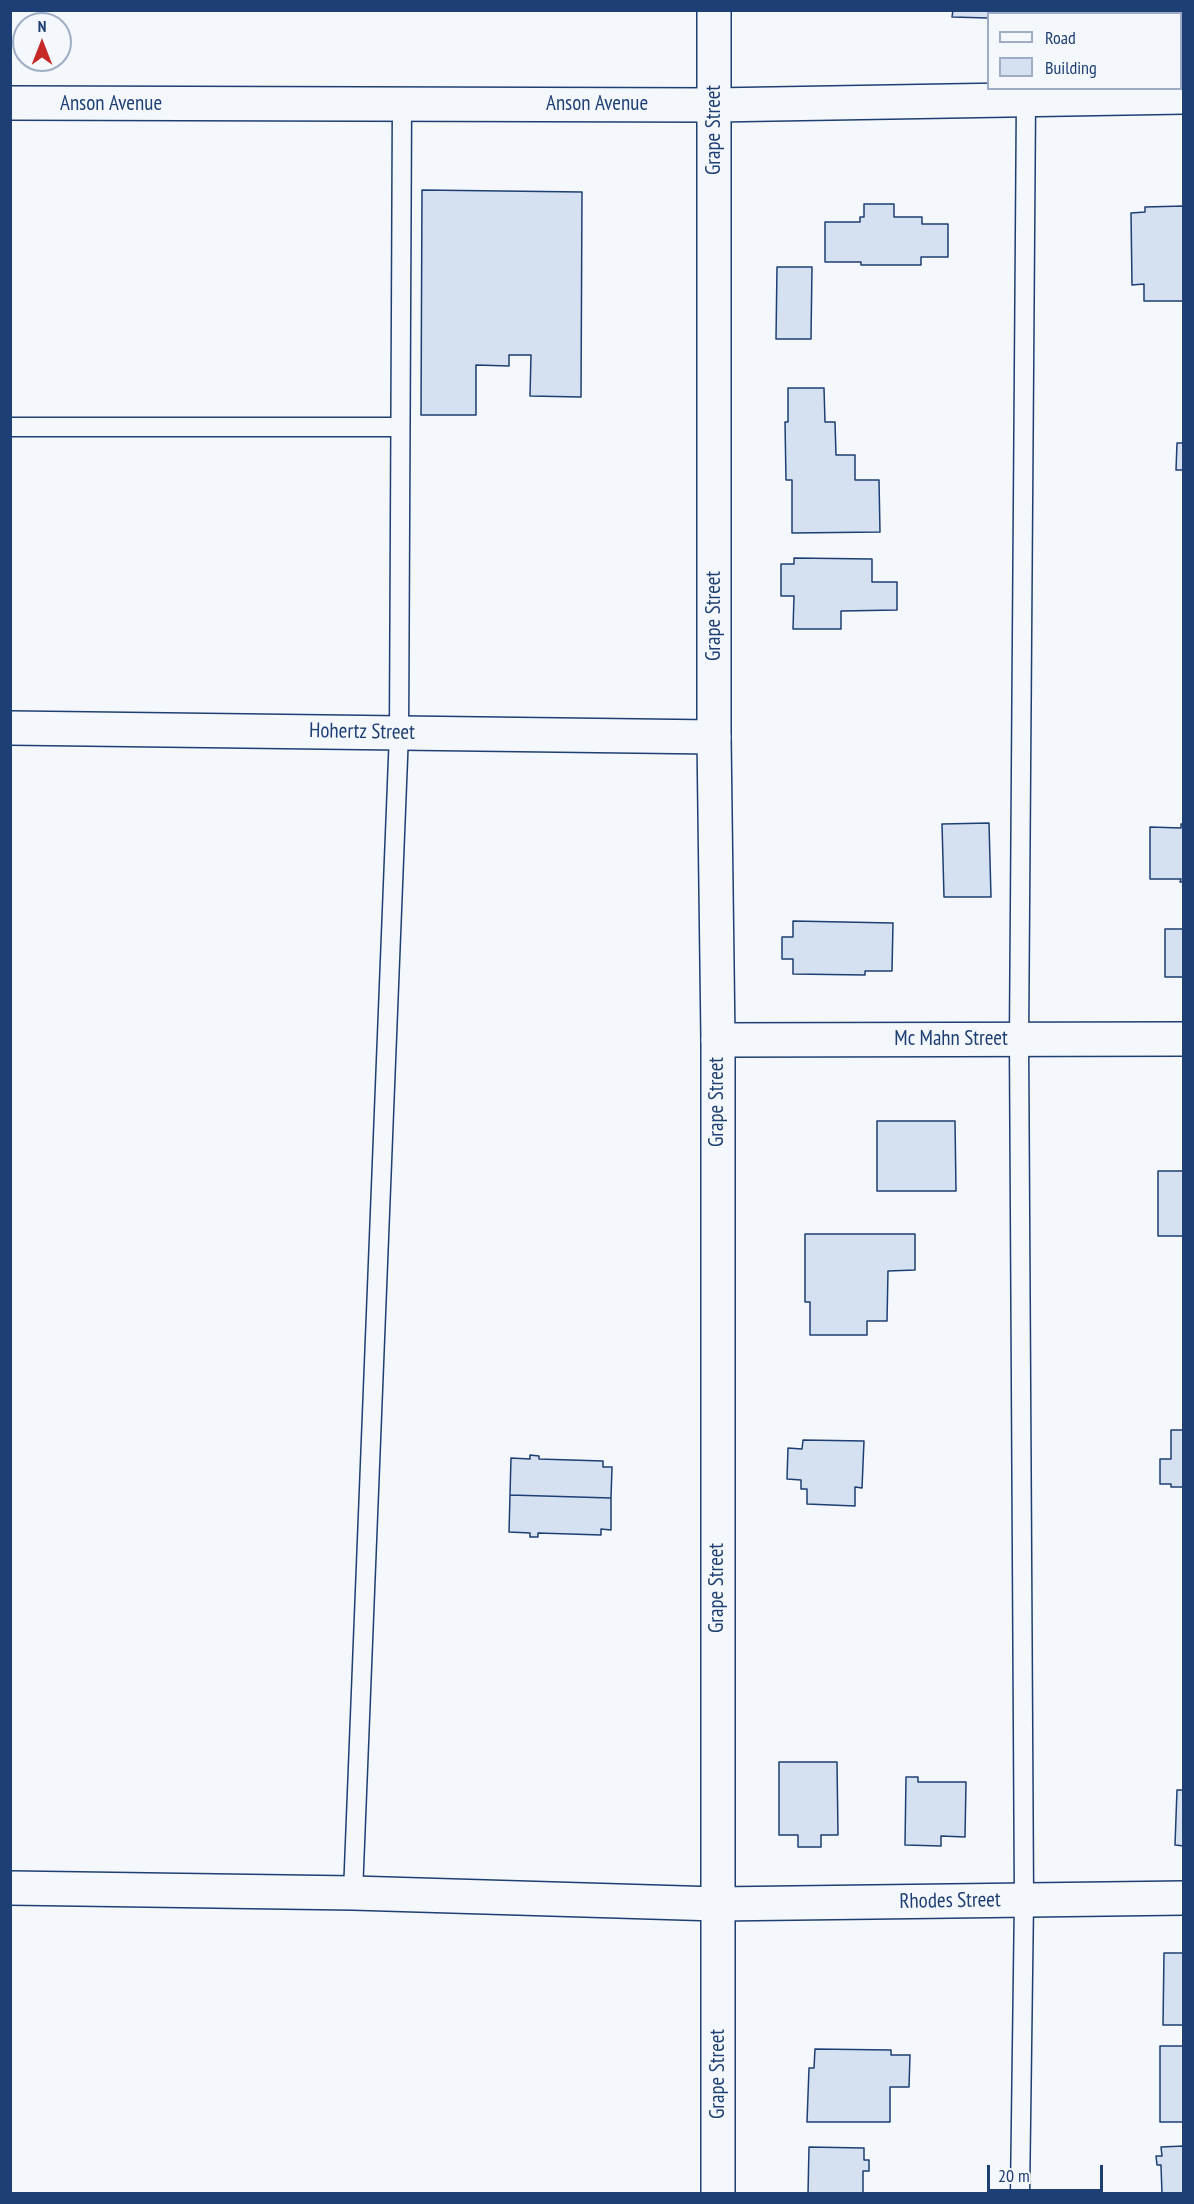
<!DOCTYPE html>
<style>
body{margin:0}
#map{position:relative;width:1194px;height:2204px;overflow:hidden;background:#f4f7fb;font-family:"PT Sans Narrow",sans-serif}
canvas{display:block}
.frame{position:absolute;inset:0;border:12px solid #1d3f73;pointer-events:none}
.legend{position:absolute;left:987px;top:12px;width:195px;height:78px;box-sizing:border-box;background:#f4f7fb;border:2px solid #9eadc5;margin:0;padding:8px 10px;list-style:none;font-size:18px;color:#1d3f73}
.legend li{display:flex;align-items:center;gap:12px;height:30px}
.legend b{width:30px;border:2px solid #9eadc5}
.north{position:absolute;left:12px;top:12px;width:60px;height:60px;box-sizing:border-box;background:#f4f7fb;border:2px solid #9eadc5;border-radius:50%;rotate:0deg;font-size:16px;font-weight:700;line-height:24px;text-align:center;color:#1d3f73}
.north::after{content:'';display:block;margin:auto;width:21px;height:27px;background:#c62828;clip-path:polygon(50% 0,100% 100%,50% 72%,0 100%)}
.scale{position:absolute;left:987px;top:2165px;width:116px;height:27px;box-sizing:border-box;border:3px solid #1d3f73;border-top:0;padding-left:8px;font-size:18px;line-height:21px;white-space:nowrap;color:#1d3f73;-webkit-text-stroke:4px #f4f7fb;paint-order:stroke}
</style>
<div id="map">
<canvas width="1194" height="2204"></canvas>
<div class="frame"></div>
<ul class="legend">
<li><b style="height:8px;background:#f4f7fb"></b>Road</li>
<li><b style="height:16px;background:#d5e0f0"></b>Building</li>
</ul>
<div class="north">N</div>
<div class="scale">20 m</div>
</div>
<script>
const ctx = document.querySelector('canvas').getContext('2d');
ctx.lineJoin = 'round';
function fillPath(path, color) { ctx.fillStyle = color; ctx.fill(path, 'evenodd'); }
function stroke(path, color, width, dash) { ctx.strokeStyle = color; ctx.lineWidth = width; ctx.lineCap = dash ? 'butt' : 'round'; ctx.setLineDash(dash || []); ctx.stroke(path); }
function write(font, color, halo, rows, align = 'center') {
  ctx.font = font + ' "PT Sans Narrow",sans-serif'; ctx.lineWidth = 4.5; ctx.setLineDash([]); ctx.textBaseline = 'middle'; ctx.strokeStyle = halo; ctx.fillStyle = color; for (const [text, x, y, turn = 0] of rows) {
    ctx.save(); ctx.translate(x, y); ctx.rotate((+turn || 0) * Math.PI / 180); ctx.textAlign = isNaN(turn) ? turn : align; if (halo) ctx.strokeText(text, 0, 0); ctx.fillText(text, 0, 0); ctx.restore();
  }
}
const building = new Path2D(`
 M953,10H1008L1007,14H988V18L952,17Z
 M1059,10H1115V14H1059Z
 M422,190L582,192L581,397L530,396L531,355H509V366L476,365V415H421Z
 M864,204H894V217H922V224H948V257H921V265H861V262H825V222H860V217H864Z
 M1184,206V301H1144V284L1132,285L1131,213L1145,212V207Z
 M777,267H812L811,339H776Z
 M788,388H824L825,422H835L836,455H855V480H879L880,532L792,533V480H786L785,422H788Z
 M1177,443H1184V470H1176Z
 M794,558L872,559V582H897V610L841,611V629H793L794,596H781V564H794Z
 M989,823L991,897H944L942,824Z
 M1181,824H1184V882H1180L1181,879H1150V827L1181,828Z
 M793,921L893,923L892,971H865V975L793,974V959H782V937H793Z
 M1165,929H1184V988L1183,977H1165Z
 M877,1121H955L956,1191H877Z
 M1158,1171H1184V1236H1158Z
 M805,1234H915V1270L888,1271L887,1321H867V1335H810V1302H805Z
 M1171,1430H1184V1487H1171V1484H1160V1459H1171Z
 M803,1440L864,1441L862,1488L855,1487V1506L807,1504V1489H801V1480L787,1479L788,1448L802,1449Z
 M530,1455L539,1456V1459L603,1461V1467H612L611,1498L510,1495L511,1458L530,1459Z
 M510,1495L611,1498V1530L601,1529V1535L538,1533V1537H530V1533L509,1532Z
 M779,1762H837L838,1835H821V1847H798V1835H779Z
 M906,1777H918V1782H966L965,1837L941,1836V1846L905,1845Z
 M1177,1790H1184V1846L1175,1845Z
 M1164,1953H1184V2025H1163Z
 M1160,2046H1184V2122H1160Z
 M815,2049L891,2050V2055H910L909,2087H890V2122H807L809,2068H814Z
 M1184,2146V2194H1162L1161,2165H1157L1156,2156H1162L1161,2147Z
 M809,2147L864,2148V2160H869V2171H863V2194H808Z`);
fillPath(building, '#d5e0f0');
stroke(building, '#1d3f73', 1.5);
const service = new Path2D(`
 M10,427H400
 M353,1893L399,733L402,104
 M1020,2194L1024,1900L1019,1039L1026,100`);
const minor = new Path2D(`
 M10,103L714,105L1184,97
 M10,728L714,737
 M718,1040L1184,1039
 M10,1888L353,1893L717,1904L1184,1898`);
const tertiary = new Path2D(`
 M714,10V737L718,1040V2194`);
stroke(service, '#1d3f73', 21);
stroke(minor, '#1d3f73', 36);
stroke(tertiary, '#1d3f73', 36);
stroke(service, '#f4f7fb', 18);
stroke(minor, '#f4f7fb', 33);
stroke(tertiary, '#f4f7fb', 33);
write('21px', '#1d3f73', '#f4f7fb', [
 ["Anson Avenue",111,104],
 ["Anson Avenue",597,104],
 ["Grape Street",714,130,-90],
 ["Grape Street",714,616,-90],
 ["Hohertz Street",362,732,1],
 ["Mc Mahn Street",951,1039],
 ["Grape Street",717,1102,-90],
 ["Grape Street",717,1588,-90],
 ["Rhodes Street",950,1901,-1],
 ["Grape Street",718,2074,-90]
]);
</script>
